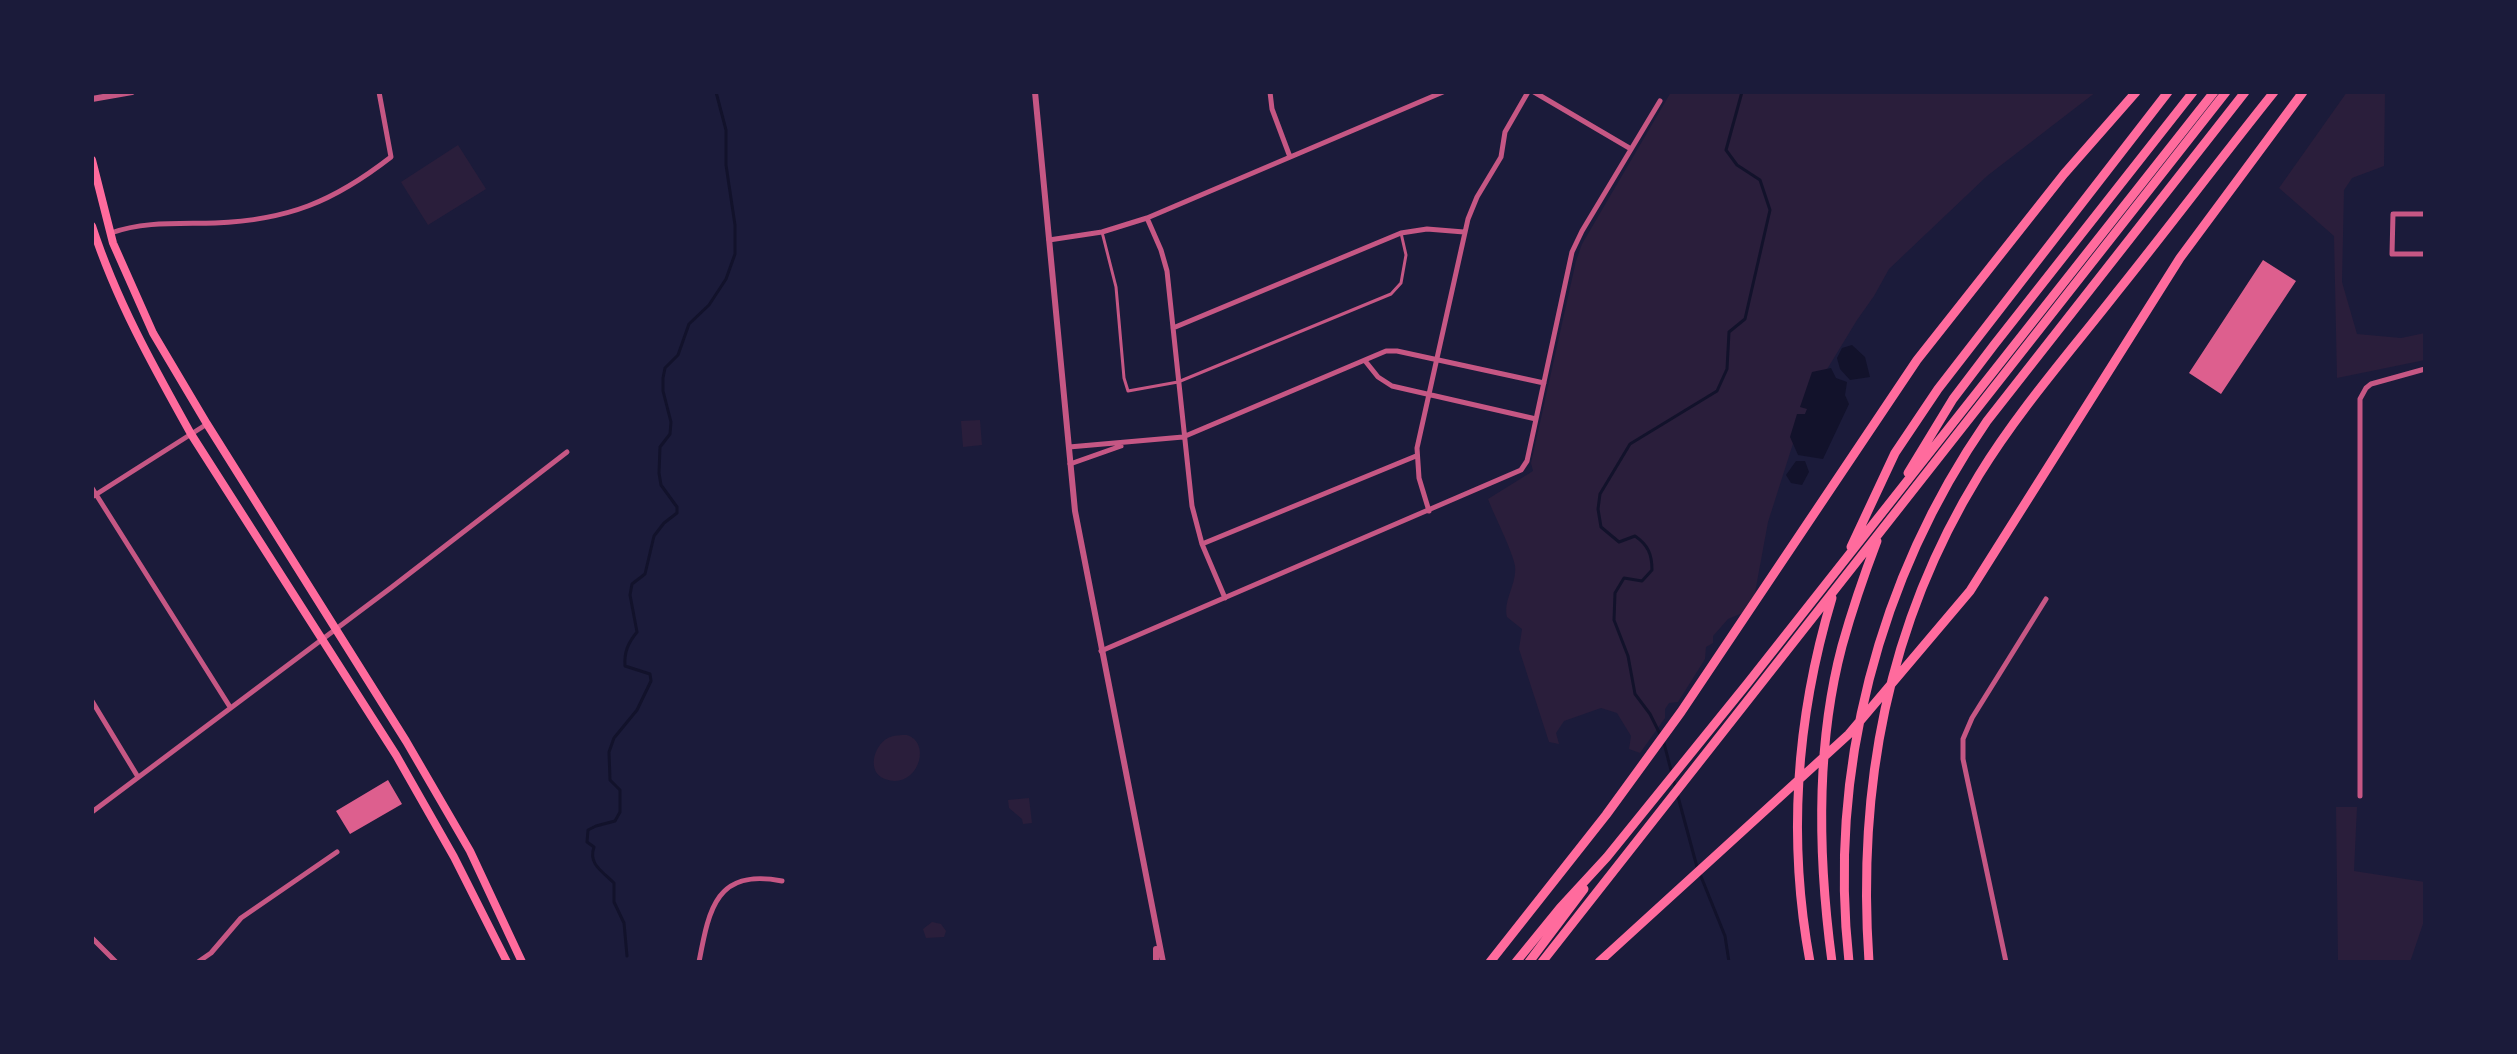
<!DOCTYPE html>
<style>
body{margin:0}
#map{position:relative;width:2517px;height:1054px;overflow:hidden;background:#1b1b3a;font-family:"Asap Condensed",sans-serif}
canvas{display:block}
.frame{position:absolute;inset:0;border:94px solid #1b1b3a;pointer-events:none}
</style>
<div id="map">
<canvas width="2517" height="1054"></canvas>
<div class="frame"></div>
</div>
<script>
const ctx = document.querySelector('canvas').getContext('2d');
ctx.lineJoin = 'round';
function fillPath(path, color) { ctx.fillStyle = color; ctx.fill(path, 'evenodd'); }
function stroke(path, color, width, dash) { ctx.strokeStyle = color; ctx.lineWidth = width; ctx.lineCap = dash ? 'butt' : 'round'; ctx.setLineDash(dash || []); ctx.stroke(path); }
fillPath(new Path2D(`
 M1671,92H2096L1987,176L1889,269L1874,296L1857,320L1826,371L1797,431L1768,522L1752,609L1728,619L1713,636V643L1706,647L1705,659L1678,702L1669,703L1665,709V718L1640,753L1629,749L1631,736L1617,713L1601,708L1564,721L1556,733L1559,744L1549,742L1519,649L1522,629L1507,617C1503,600 1517,584 1515,566C1513,552 1494,515 1488,499L1533,471L1531,463L1576,261L1582,244Z
 M2347,92H2385L2384,166L2352,178L2344,190L2342,282L2357,334L2401,338L2425,333V360L2337,378L2334,236L2279,188Z
 M458,145L486,189L428,225L401,182Z
 M980,420L982,445L963,447L961,421Z
 M907,735C933,743 917,791 885,779C866,772 874,745 888,738C894,735 901,735 907,735Z
 M1029,798L1032,823L1023,824L1022,819L1009,808L1008,800Z
 M2336,807H2357L2354,871L2425,882V918L2410,962H2338Z
 M932,922L941,924L946,931L944,937L926,938L923,929Z`), '#2a1e3b');
fillPath(new Path2D(`
 M1852,345L1865,357L1870,377L1850,380L1840,369L1837,358L1842,348Z
 M1831,368L1836,378L1847,382L1845,395L1849,404L1823,459L1798,455L1790,437L1797,414H1805L1807,409L1800,407L1812,372Z
 M1796,461H1805L1809,472L1802,485L1791,483L1786,475Z`), '#12122b');
stroke(new Path2D(`
 M1661,736L1650,714L1635,694L1628,656L1614,620L1615,593L1624,578L1642,581L1652,570C1652,554 1648,545 1635,536L1619,542L1601,527L1598,509L1600,494L1630,444L1717,391L1727,369L1729,332L1745,319L1770,210L1760,180L1737,165L1726,150L1742,92
 M1664,743L1675,786
 M1677,793L1697,867
 M1700,874L1725,936L1729,962
 M627,956L624,923L614,902V883C602,871 588,864 594,847L587,842L588,830L596,826L615,821L620,812V790L610,780L609,752L614,738L637,710L651,681L650,674L625,666C624,652 628,643 637,632L630,595L632,584L645,574L654,536L664,523L677,513V507L661,485L659,473L660,447L670,434L671,422L663,391V378L665,368L678,355L689,324L709,305L726,279L735,254V225L726,165V130L716,92`), '#12122b', 3);
fillPath(new Path2D(`
 M2263,260L2296,281L2221,394L2189,373Z
 M388,780L402,804L350,834L336,811Z`), '#dd5f8e');
stroke(new Path2D(`
 M1102,232L1116,287L1124,378L1128,391L1178,382L1391,294L1401,283L1406,255L1401,233`), '#c65784', 3);
stroke(new Path2D(`
 M1270,92L1272,109L1290,157
 M1534,92L1631,149
 M2425,214H2393L2392,254H2425
 M1147,218L1161,250L1167,271L1192,506L1202,544L1225,598
 M111,233C144,221 180,224 215,223C288,220 333,202 391,157L379,92
 M1049,240L1102,232L1147,218L1443,92
 M1173,328L1401,233L1427,229L1464,232
 M1366,362L1378,377L1392,386L1536,419
 M1069,447L1183,437L1386,351H1397L1544,383
 M1070,464L1121,446
 M92,488L230,707
 M92,497L207,424
 M1429,511L1419,478L1417,448L1468,219L1477,197L1501,157L1505,132L1528,92
 M1202,544L1416,456
 M1101,651L1521,470L1527,461L1572,252L1582,231L1660,101
 M92,701L138,777
 M2360,796V399L2366,388L2371,384L2425,369
 M92,812L392,587L567,452
 M92,938L116,962
 M198,962L211,953L241,918L337,852
 M699,962C709,909 716,868 782,881
 M2006,962L1963,759V739L1972,718L2046,599`), '#c65784', 5);
stroke(new Path2D(`
 M1035,92L1075,511L1163,962
 M92,99L132,92
 M1156,962V949`), '#c65784', 6);
stroke(new Path2D(`
 M92,160L113,243L153,333L207,424L406,741L470,851L522,962
 M92,226C116,300 153,366 191,434L396,755L454,857L507,962`), '#ff6b9d', 8);
stroke(new Path2D(`
 M1908,473L1953,399L1994,345L2193,92
 M1851,547L1895,453L1938,389L2168,92
 M1490,962L1606,815L1681,712L1917,360L2064,174L2136,92
 M1516,962L1560,908L1607,857L1747,684L2214,92
 M1529,962L1584,889
 M1542,962L2226,92
 M1599,962L1849,734L1970,591L2180,258L2303,92
 M1810,962C1787,838 1796,718 1832,598
 M1832,962C1818,858 1815,748 1842,646C1852,610 1864,575 1877,541
 M1849,962C1828,771 1878,579 1987,421L2245,92
 M1869,962C1857,788 1887,625 1979,475C2019,410 2070,352 2117,292C2170,226 2221,158 2274,92`), '#ff6b9d', 9);
</script>
